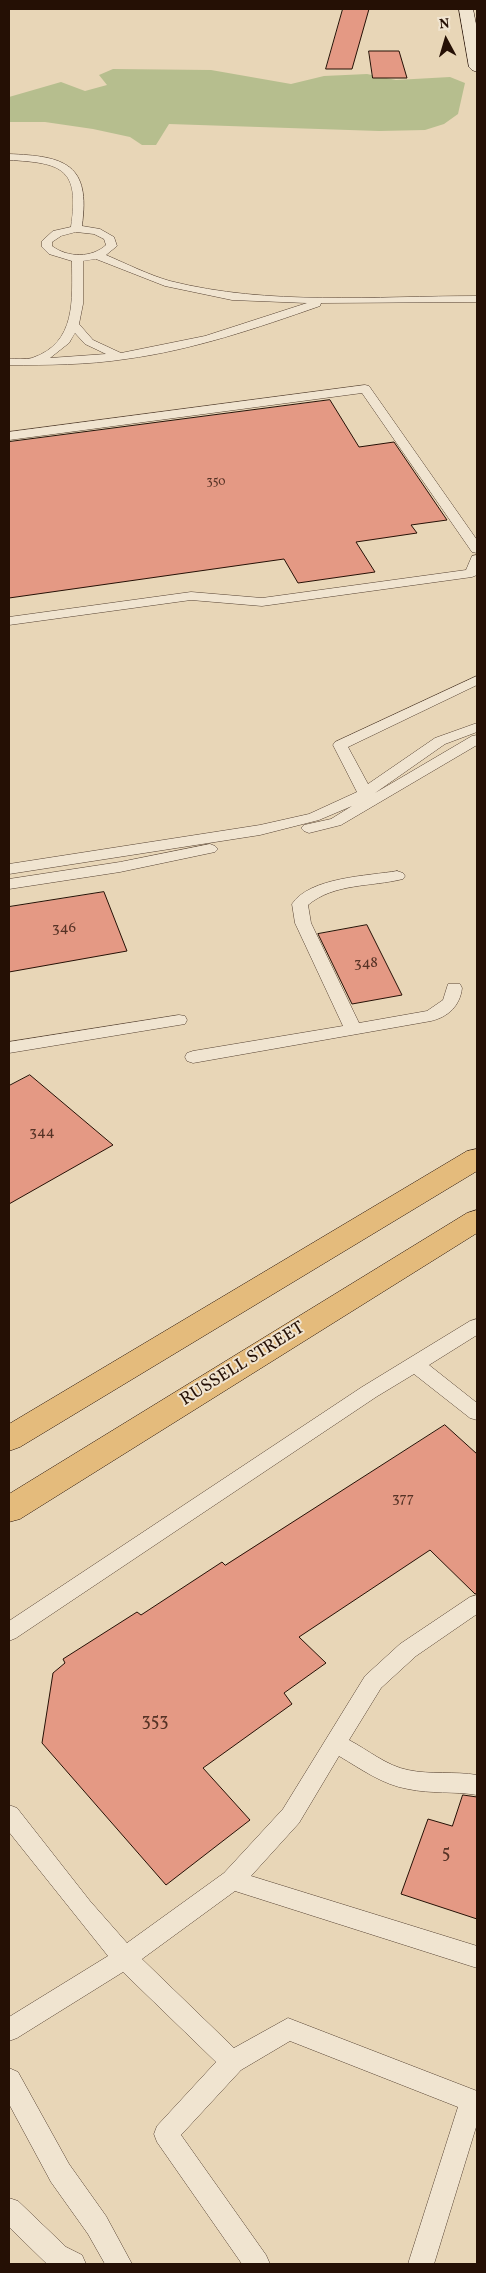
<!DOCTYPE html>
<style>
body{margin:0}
#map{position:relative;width:486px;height:2273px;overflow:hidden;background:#e8d6b7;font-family:Vollkorn,serif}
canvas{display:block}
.frame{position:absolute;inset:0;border:10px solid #251005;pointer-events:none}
.north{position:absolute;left:421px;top:15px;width:50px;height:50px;-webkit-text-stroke:4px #f0e4d0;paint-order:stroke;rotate:354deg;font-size:14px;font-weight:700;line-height:20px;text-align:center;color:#251005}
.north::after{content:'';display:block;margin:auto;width:18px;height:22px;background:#251005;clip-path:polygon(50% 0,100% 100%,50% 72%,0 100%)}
</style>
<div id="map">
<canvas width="486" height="2273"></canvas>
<div class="frame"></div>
<div class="north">N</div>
</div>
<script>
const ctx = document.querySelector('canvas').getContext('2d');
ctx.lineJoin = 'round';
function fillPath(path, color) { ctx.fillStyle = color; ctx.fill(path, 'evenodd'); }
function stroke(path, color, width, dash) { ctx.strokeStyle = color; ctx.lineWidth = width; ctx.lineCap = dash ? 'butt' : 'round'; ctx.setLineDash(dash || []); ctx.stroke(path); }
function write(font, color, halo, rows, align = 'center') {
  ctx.font = font + ' Vollkorn,serif'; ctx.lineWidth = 4; ctx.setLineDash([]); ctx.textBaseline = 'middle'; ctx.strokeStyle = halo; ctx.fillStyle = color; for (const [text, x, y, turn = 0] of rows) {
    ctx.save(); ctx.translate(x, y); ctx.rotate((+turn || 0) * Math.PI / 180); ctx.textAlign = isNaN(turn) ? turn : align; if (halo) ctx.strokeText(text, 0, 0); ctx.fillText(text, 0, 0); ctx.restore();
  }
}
fillPath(new Path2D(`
 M113,69L211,70L291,84L324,76L367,74L396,80L450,77L465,83L458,114L444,124L425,130L379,131L169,124L156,145H142L130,137L93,129L45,122H9V97L61,82L85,91L107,85L99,75Z`), '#b6be8e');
const building = new Path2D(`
 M343,9H369L352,69H326Z
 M369,51H399L407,78H373Z
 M330,400L359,447L394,442L447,520L411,525L417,533L356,542L375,572L298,583L284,559L9,598V442Z
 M104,892L127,951L9,972V907Z
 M367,925L402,995L352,1004L318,934Z
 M30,1075L113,1145L9,1204V1086Z
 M445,1425L477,1454V1593L475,1594L430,1550L299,1637L326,1663L284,1693L292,1704L203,1768L250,1820L166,1885L42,1743L53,1673L65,1663L63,1659L137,1612L141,1615L222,1562L225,1565Z
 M463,1795L477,1797V1919L401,1894L428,1819L452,1826Z`);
fillPath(building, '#e49984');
stroke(building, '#251005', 1);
const lane = new Path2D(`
 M9,154C65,156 91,164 82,226L100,229L114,237L117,246L106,255C127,264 149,275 170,281C269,306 375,296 477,296V302L321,303L320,306C257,328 193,350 126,359C87,365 48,365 9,365V359C16,358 26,360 32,358C77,343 72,299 72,261L49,254L42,247V241L53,231L71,227C80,168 62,163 9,160ZM76,232L94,234L104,239L106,245C92,258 68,258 52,246V242L61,236ZM96,259L165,286L232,300L307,303L205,336L121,353L93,340L79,324L83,304V261ZM75,333L85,344L106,354L50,358L69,343Z
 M365,385L369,386L477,540V553L472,552L362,393L9,440V432Z
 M477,555V575L472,577L262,606L191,600L9,625V617L191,592L262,598L466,570L472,556Z
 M477,676V685L348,747L368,784L435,738L477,723V732L445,744L375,793L472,736L477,735V745L341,825L309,833L304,831L301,828L304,825L331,819L352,806L319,820L260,835L9,874V864L260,825L309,814L357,792L333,745L335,742Z
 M210,844L215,846L218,849L215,852L120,872L9,889V879L120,862Z
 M397,871L403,873L405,876L403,879C371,887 334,883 308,905L311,923L359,1023L427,1011L443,1000L448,984H460L462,988C460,1006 448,1017 431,1021L193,1063L187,1061L185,1057L187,1053L193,1051L343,1026L295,923L292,904C310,877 368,876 397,871Z
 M179,1015L185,1016L187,1020L185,1024L9,1053V1042Z
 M477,1319V1335L429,1365L477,1403V1420L470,1418L414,1374L376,1397L16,1638L9,1641V1621L362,1387L470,1321Z
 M477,1595V1614L416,1656L381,1688L349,1740C368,1750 387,1766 408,1770C431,1775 454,1771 477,1775V1795C454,1791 431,1794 408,1789C383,1785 361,1769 339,1756L299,1823L251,1876L477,1946V1968L235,1891L142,1959L234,2048L288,2018L477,2091V2124L434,2264H408L458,2107L290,2041L241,2070L181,2135L266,2255L270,2264H242L157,2142L154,2134L157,2126L216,2062L123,1972L17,2038L9,2041V2017L108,1956L9,1832V1805L17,1808L90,1901L127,1943L224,1873L283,1809L365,1676L400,1644L470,1597Z
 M9,2068L18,2072L69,2164L106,2216L132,2264H105L88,2234L51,2182L9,2104Z
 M9,2198L18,2201L66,2247L82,2255L86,2264H47L9,2227Z`);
const secondary = new Path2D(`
 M459,9H473L477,29V72L472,70L469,67Z`);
const highway = new Path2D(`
 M477,1149V1171L20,1447L9,1451V1424L467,1151Z
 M477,1210V1233L20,1519L9,1522V1494L467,1213Z`);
stroke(lane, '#564232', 1);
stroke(secondary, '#251005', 1);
stroke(highway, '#251005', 1);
fillPath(lane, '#f0e4d0');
fillPath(secondary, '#f0e4d0');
fillPath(highway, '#e4bb7c');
write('12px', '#553225', null, [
 ["350",216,483]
]);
write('15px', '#553225', null, [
 ["346",64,929],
 ["348",366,964],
 ["344",42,1133],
 ["377",403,1499]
]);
write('18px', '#251005', '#f0e4d0', [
 ["RUSSELL STREET",243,1365,-32]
]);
write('18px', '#553225', null, [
 ["353",155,1723],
 ["5",446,1855]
]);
</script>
